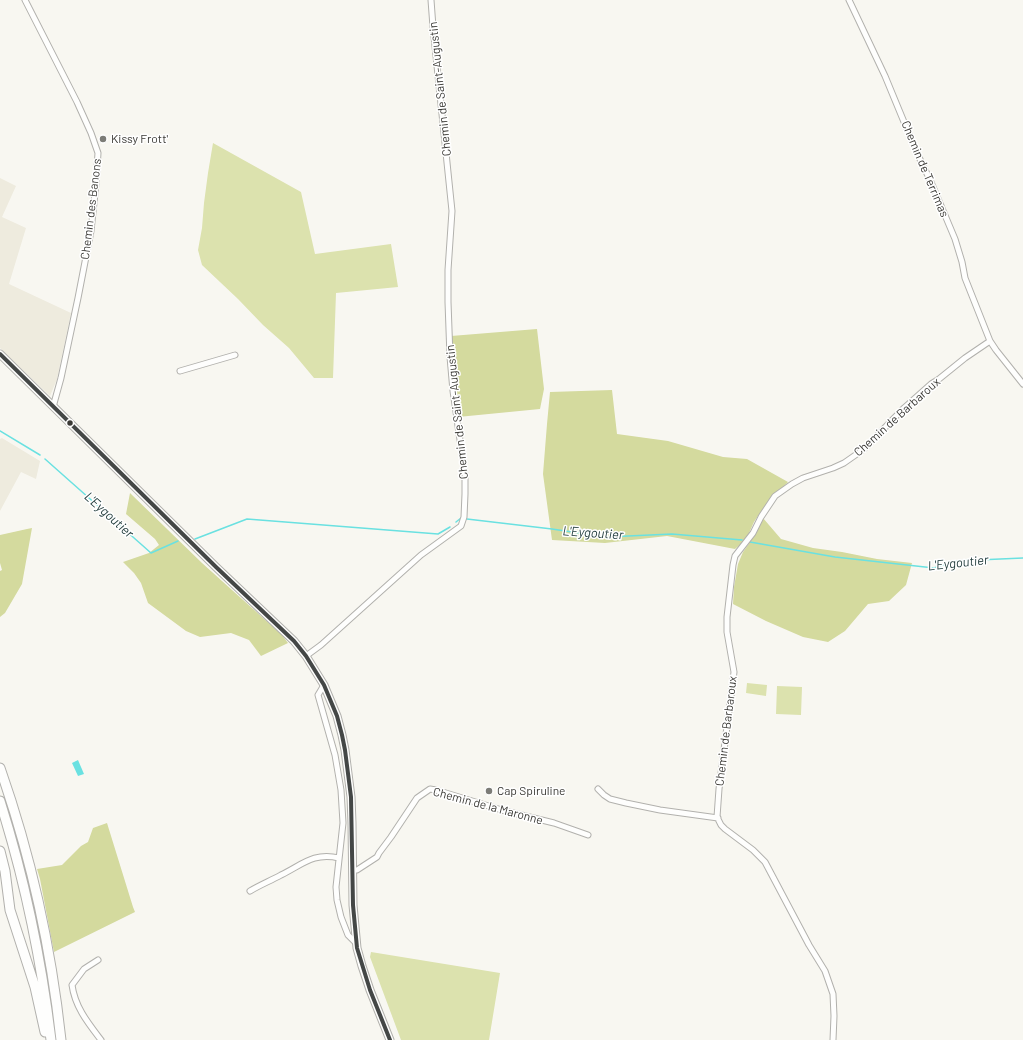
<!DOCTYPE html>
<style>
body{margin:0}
canvas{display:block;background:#f8f7f1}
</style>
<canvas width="1023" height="1040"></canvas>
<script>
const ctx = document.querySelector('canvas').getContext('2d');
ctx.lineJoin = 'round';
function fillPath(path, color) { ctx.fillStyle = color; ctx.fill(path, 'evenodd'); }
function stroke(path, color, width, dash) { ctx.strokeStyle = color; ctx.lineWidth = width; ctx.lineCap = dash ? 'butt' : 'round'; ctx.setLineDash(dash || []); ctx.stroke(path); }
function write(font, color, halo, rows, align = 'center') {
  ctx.font = font + ' Barlow,sans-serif'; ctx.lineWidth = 3; ctx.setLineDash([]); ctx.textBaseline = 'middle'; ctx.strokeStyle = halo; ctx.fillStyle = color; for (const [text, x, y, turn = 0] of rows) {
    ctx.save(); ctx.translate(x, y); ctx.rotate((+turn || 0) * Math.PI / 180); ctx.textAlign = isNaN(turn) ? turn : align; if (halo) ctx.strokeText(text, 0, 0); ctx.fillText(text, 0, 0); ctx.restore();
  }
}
fillPath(new Path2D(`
 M0,178L16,186L2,217L26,228L9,284L71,313L57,379L50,396L0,348Z
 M2,438L40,461L36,479L21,472L0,511V439Z`), '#eeebde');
fillPath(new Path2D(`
 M213,143L301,192L315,254L391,244L398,287L336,293L333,378H314L289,348L263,325L238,299L202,265L198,250L202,228L204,203L208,173Z
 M747,683L767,685L766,696L746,693Z
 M777,686L802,687L801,715L776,714Z
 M371,952L500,973L489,1040H401L370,957Z`), '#dce2ae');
fillPath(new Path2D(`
 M537,329L544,389L540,409L458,417L455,399L451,336Z
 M612,390L617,434L668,441L723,457L747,459L788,482C783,488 775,492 770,499C765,506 759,514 754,522C748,535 747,540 735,549L667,536L605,543L552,540L543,474L547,424L550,392Z
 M130,493L202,563L282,635L288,643L261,656L249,640L231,633L200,637L186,631L148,603L141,583L134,573L123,562L149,553L159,545L155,539L126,514Z
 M763,518L781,539L813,548L842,552L877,559L912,563L906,585L889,601L868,604L845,631L828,642L803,637L766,621L733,604L734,587L738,564L743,552L755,535Z
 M32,528L22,584L5,613L0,617V571L2,570L0,563V535L27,529Z
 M107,823L133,907L135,912L54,952L40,879L37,869L62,865L81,846L88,842L93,828Z`), '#d4da9e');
fillPath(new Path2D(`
 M78,760L84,774L78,776L72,763Z`), '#6ae1e1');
stroke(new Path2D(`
 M0,431L40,455
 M45,459L151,553L178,541
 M467,519L552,529L606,537L672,534L742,540
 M456,522L461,518
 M195,539L247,519L438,534L450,527
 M750,542L835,557L934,568L955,561L1023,558`), '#6ae1e1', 1.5);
const street = new Path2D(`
 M25,0L77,102L91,133L98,153L96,184L91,231L78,298L61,378L53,407
 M849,0L885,76L916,151L931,182L955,239L962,262L965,278L990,341L996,350L1023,384
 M180,371L235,355
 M306,656L321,645L421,555L461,526L464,517L465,494V475L453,391L450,357L448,302V270L452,211L433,27L431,0
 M324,685L318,695L335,755L341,790L343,823L336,887L337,900L341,917L348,935L356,943
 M598,789L604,795L610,799L626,803L660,810L718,818
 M353,870H357L377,857L379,853L391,837L417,798L430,789L436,790L505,811L554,823L588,835
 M250,891C260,885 270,881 281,875C302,865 313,852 339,858
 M98,960L84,969L72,985C75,1007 88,1023 101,1040
 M833,1040L834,1016L833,994L825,971L809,945L765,862L753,850L725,829L721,825L717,817L719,789L734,672L727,632V617L733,565L735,556L753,533L761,517L775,496L792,484L803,478L833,468L844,463L864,449L904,408L931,384L939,379L965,358L990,341`);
const secondary = new Path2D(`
 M0,354L216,567L294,641L306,656L324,685L337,716L342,735L345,750L351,797L352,823L353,905L357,948L362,966L370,990L390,1040`);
const highway = new Path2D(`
 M0,768C31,856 51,948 61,1040
 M0,801C25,880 41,958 51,1040
 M0,851L5,871L10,910L35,987L45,1032`);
stroke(street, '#b2b1ad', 7);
stroke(secondary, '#b2b1ad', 9);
stroke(highway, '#b2b1ad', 11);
stroke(street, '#fefefd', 5);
stroke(secondary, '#fefefd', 7);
stroke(highway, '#fefefd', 9);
stroke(new Path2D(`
 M0,354L216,567L294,641L306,656L324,685L337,716L342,735L345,750L351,797L353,905L357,948L370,990L390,1040`), '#444746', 4);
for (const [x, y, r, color] of [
 [103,139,4,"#7c7c77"],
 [70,423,3.5,"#3a3935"],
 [489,791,4,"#7c7c77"]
]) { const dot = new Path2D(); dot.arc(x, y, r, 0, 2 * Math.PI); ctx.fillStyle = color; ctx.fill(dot); stroke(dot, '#fff', 1.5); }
write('12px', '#3a3935', '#fff', [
 ["Chemin de Saint-Augustin",440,89,-96],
 ["Chemin de Terrimas",925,169,67],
 ["Chemin des Banons",91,209,-83],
 ["Chemin de Saint-Augustin",457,412,-96],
 ["Chemin de Barbaroux",897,417,-42],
 ["Chemin de Barbaroux",726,731,-83],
 ["Chemin de la Maronne",488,806,15]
]);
write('12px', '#3a3935', '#fff', [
 ["Kissy Frott'",111,139],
 ["Cap Spiruline",497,791]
], 'left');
write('italic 13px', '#274141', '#fff', [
 ["L'Eygoutier",109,515,42],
 ["L'Eygoutier",593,533,4],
 ["L'Eygoutier",958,563,-6]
]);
</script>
